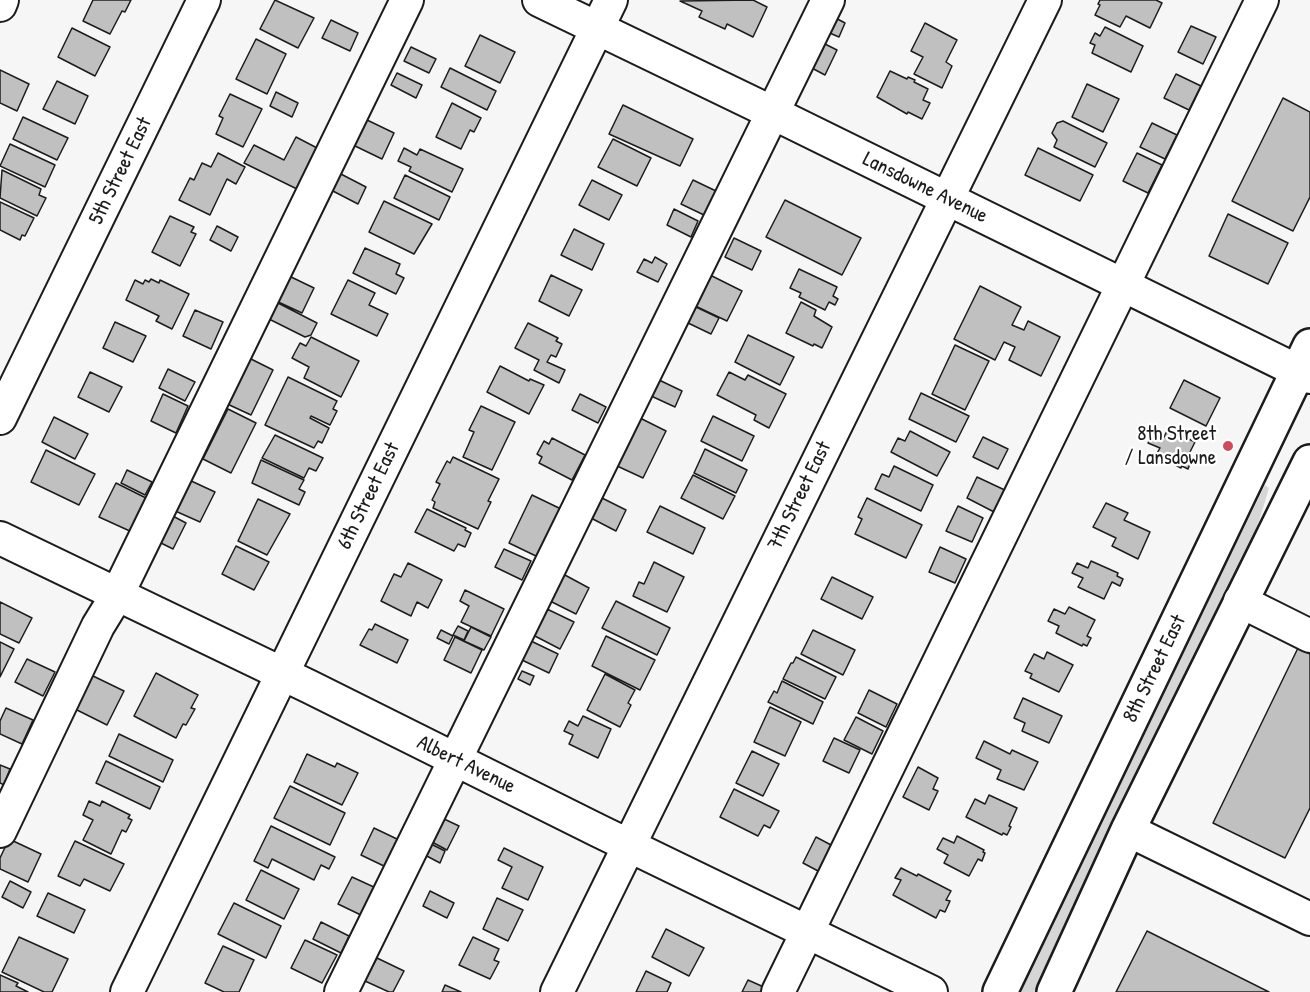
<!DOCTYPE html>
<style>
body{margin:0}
canvas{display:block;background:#f6f6f6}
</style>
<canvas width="1310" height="992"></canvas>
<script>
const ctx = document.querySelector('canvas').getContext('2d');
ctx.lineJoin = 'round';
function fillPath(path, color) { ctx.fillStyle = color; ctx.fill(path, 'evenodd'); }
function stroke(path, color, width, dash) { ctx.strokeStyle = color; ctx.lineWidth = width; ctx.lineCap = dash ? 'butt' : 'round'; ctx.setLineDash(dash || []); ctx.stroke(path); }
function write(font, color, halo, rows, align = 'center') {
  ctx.font = font + ' "Patrick Hand",sans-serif'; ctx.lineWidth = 4.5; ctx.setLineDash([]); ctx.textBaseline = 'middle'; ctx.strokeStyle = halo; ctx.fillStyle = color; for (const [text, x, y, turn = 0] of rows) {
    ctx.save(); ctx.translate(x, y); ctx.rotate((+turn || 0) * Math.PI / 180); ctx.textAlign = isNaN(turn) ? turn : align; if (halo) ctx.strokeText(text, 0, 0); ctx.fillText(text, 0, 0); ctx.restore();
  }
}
fillPath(new Path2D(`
 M1265,485L1269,488L1252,544L1035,992H1017Z`), '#d6d6d6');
const building = new Path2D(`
 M93,0H131L125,12L122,11L110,34L83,21Z
 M275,0L314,18L298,48L260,29Z
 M753,0L767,7L753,37L727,24L725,29L699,17L702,11L680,1Z
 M1100,0H1156L1162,3L1150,28L1126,16L1120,27L1095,15L1100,5L1098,4Z
 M832,16L845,23L839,37L825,31Z
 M331,20L358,33L350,51L322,38Z
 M925,23L957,40L946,62L952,66L942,88L914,74L923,57L911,51Z
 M1191,26L1216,37L1203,64L1178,52Z
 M1105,27L1143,46L1131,72L1092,53L1095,45L1090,43L1095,33L1100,36Z
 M72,28L110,47L95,76L58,57Z
 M480,35L515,52L500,83L465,66Z
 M256,39L286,54L267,94L236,79Z
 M821,42L837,50L825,75L808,66Z
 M411,47L436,59L429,73L404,61Z
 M450,68L496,91L487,110L441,87Z
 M0,70L29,84L17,111L0,103Z
 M890,71L907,79L908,77L915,80L914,82L928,89L923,100L930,103L922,119L908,112L907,114L877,97Z
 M397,73L422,85L416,98L391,85Z
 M1176,74L1201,86L1189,110L1164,98Z
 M57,81L88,96L75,124L43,109Z
 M1087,84L1119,99L1103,132L1072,117Z
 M276,92L298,103L292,117L270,106Z
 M230,94L262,109L243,147L216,134L223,118L219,116Z
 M1283,98L1310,112V197L1293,231L1232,201Z
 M452,103L481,118L474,132L470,130L461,149L436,137Z
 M623,105L693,139L680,166L609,134Z
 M23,117L68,138L57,160L13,139Z
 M365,119L394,133L382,159L353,145Z
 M1063,121L1107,143L1095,167L1054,147L1057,140L1052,133L1057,123Z
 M1152,123L1177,135L1165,159L1140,147Z
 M296,137L319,149L299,190L244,163L254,145L284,160Z
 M613,139L651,158L637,186L598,167Z
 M10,144L55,165L45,187L0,166Z
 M404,148L417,155L420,149L463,169L452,192L409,171L411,167L398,161Z
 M1038,148L1093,175L1080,201L1025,175Z
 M218,153L245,167L236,184L227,179L210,215L179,200L190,178L194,180L202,163L211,167Z
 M1137,153L1162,165L1148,193L1123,181Z
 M2,170L41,189L39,195L46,198L37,216L0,198Z
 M337,172L366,187L358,204L329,189Z
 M405,175L450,197L439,220L394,198Z
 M592,180L622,195L609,220L579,205Z
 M693,180L716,191L704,215L681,204Z
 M785,200L861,238L842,275L766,237Z
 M384,201L432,224L414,254L369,232Z
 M0,202L34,218L25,236L22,235L20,240L0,230Z
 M674,209L698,221L691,237L667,225Z
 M1228,214L1288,243L1268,284L1209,256Z
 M170,216L194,227L191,232L196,234L180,266L152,252Z
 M217,226L238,237L231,251L210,240Z
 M574,229L604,244L592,270L561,255Z
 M734,238L761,251L752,270L725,257Z
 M365,248L400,264L396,274L404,278L396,294L353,273Z
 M655,257L667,264L658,282L637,272L644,259L652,263Z
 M799,269L837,287L833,296L838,299L835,305L829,302L825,310L799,297L801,293L790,288Z
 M706,273L742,291L727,321L691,304Z
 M287,275L314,288L302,313L274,300Z
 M551,275L582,290L569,316L539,301Z
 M151,279L159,283L160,280L189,294L172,329L156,321L159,316L126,300L135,280L143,284L145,280L149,282Z
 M348,280L375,293L369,305L388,314L377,336L331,314Z
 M980,286L1021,307L1012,325L1024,330L1028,321L1060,337L1041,376L1009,360L1015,347L1004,342L995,360L954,339Z
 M801,302L816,310L814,316L832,327L822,348L814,344L813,346L786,333Z
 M278,303L317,323L311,335L305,337L269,319Z
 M694,306L719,318L711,334L686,322Z
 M195,310L223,322L211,349L183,336Z
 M115,322L146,336L133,362L103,348Z
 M528,323L558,338L556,341L562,344L556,357L551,355L547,362L565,370L559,383L534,370L539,360L515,348Z
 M748,335L794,357L780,385L735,362Z
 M311,337L359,361L341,397L304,378L309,367L292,358L300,343L306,346Z
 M955,345L989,361L965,410L932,394Z
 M245,356L273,370L251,415L223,402Z
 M500,366L529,381L530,379L544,385L529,414L487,392Z
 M168,369L195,382L185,401L159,388Z
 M90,372L122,387L109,412L78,397Z
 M729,372L745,380L748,375L786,394L769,428L754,420L756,415L717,395Z
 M288,377L337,401L333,409L337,411L330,425L311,416L310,418L329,428L322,443L318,441L314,448L265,425Z
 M657,379L682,391L675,407L649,395Z
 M1184,380L1220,398L1206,426L1170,408Z
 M921,393L969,416L956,442L909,419Z
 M163,394L188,406L176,433L151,421Z
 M580,394L606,407L598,423L572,410Z
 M481,406L515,422L492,470L463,457L474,432L469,430Z
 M228,409L256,423L231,473L203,459Z
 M713,416L754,436L742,461L701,441Z
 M54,417L88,434L75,459L42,442Z
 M638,417L666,431L643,478L615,465Z
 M1168,429L1195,442L1187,458L1191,461L1188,469L1182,466L1181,468L1156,455L1160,448L1148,443L1154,432L1164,437Z
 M910,431L950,452L937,476L891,452L898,438L905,441Z
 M275,435L323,458L316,471L309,468L304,478L262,458Z
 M983,437L1008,449L998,469L973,457Z
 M552,438L585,455L572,480L539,463L542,457L537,454L544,441L549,444Z
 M705,449L747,470L736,493L694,473Z
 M46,450L95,474L79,505L31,482Z
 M453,457L499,479L488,501L491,502L478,529L433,508L435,502L432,500L440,484L436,482L447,461L450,463Z
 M261,460L304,480L299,489L305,492L299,505L252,483Z
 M894,466L933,485L921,511L875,489L882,474L889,477Z
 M127,470L152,482L145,495L121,483Z
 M693,475L735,496L723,519L681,498Z
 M977,477L1009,492L998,514L967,498Z
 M187,479L215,492L200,522L173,510Z
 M116,483L148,499L132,532L99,517Z
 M532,495L561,509L538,557L509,543Z
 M600,497L626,510L616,531L589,517Z
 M867,498L922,525L906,558L855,534L862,519L858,517Z
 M258,499L290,514L267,555L238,541Z
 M1106,503L1128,513L1124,520L1150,532L1138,559L1112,546L1116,538L1093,527Z
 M660,506L705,528L693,554L647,532Z
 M958,506L983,518L972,542L946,531Z
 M427,509L466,528L465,530L471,533L465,547L458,544L454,551L415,532Z
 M169,514L186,523L173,549L155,540Z
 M236,546L269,562L254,590L222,574Z
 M940,547L966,559L955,583L929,572Z
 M504,549L531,561L522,580L495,567Z
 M1091,561L1118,573L1117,576L1123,579L1120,586L1112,582L1104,599L1078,587L1083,578L1072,573L1077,563L1088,568Z
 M654,562L684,577L667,612L633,596L639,582L644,584Z
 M408,563L442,580L428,608L417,602L411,616L381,601L394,574L401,577Z
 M563,574L589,588L576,614L550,601Z
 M832,577L873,597L862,619L821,599Z
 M465,590L504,609L491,636L461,622L469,606L460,601Z
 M616,601L670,628L657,655L602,628Z
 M0,602L32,618L19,643L0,634Z
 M1069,607L1095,620L1087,636L1091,638L1087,646L1083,644L1082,646L1056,633L1059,626L1048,621L1054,609L1065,614Z
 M547,609L574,622L560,649L533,635Z
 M375,624L408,640L397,663L360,645L369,629L372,630Z
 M458,626L468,631L464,640L453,635Z
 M471,627L491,637L484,650L464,641Z
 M441,630L453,636L449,644L437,638Z
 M813,630L855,650L843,675L801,654Z
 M606,636L655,660L640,690L592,666Z
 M455,637L482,650L471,673L444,660Z
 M531,641L558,654L549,673L522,660Z
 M0,642L14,649L0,677Z
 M1298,648L1310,654V808L1285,858L1213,823Z
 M1047,652L1073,665L1059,692L1030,678L1032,674L1025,671L1034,654L1044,659Z
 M796,657L836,677L825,699L783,679L791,663H793Z
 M27,659L55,672L43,696L15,682Z
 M522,671L534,676L530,685L518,679Z
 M156,673L198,695L191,708L195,709L186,725L183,724L176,738L134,716Z
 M605,674L635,690L628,703L631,705L620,727L587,710Z
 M91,675L124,691L107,725L75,709Z
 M782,681L823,702L813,724L768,702L774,691L777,693Z
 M869,690L897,704L886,727L858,713Z
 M1023,698L1062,716L1049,743L1022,731L1025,723L1014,718Z
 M770,707L801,722L785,756L754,742Z
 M6,708L33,720L22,744L0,734V721Z
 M583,716L611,729L598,758L569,744L573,735L564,731L569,721L578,726Z
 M856,717L883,731L872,754L844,740Z
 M119,734L173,760L163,782L109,756Z
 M834,738L860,750L849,773L823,761Z
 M984,741L1010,754L1012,750L1038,762L1024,790L997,779L1001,770L976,758Z
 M752,751L779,764L763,796L736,783Z
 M307,754L335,767L337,763L358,773L342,805L294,782Z
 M106,761L160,787L150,809L96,783Z
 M0,765L10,769L4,785L0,783Z
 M918,767L938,778L933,789L938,791L929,810L903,797Z
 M290,786L345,813L330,845L274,818Z
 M734,789L779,811L770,828L764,825L758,836L720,817Z
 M989,795L1017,808L1009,826L1011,827L1007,835L1003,833L1002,835L966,817L975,799L985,804Z
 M89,801L100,806L102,801L130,815L128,818L132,820L126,832L122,830L111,854L83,840L93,820L83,815Z
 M442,818L459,826L447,850L430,841Z
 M271,826L335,857L329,869L321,865L314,880L272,859L268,868L254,861Z
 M374,828L399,840L386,867L361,855Z
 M957,836L984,850L983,852L985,853L982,861L978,859L969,876L944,863L948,855L937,849L943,838L954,843Z
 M816,837L833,846L820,872L803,863Z
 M9,839L41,854L28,882L0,869V858Z
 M75,841L124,864L110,891L84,879L80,886L58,876Z
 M429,843L445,851L440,863L423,854Z
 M504,848L543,867L528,900L502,888L512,867L498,860Z
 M901,868L917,876L918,874L951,891L946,900L950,901L945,912L940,910L936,918L893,895L901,880L895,878Z
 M261,870L299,889L284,919L246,900Z
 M352,877L376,888L363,916L338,904Z
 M10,881L31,892L23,908L2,897Z
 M430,891L454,903L447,918L423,906Z
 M48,893L85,910L74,933L37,916Z
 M497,898L523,910L508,941L483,929Z
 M234,903L281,926L266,958L218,934Z
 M321,922L349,936L341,953L313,939Z
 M666,929L704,948L689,976L652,957Z
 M1147,931L1269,992H1116Z
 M19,937L68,959L52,992H44L2,972Z
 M473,937L499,949L494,960L499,962L490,979L459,965Z
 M305,940L337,955L322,983L291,968Z
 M223,946L254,960L239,992H224L205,983Z
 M377,958L404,971L393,992H389L365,981Z
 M646,971L671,983L667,992H636Z
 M0,975L18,983L16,986L28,992H0Z
 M748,980L766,988L764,992H742Z
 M445,985L461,992H442Z`);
fillPath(building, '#c0c0c0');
stroke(building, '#1c1c1c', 1.5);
const minor = new Path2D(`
 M539,0L773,113L1310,377
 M0,5L2,0
 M0,418L204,0
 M0,538L310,687L599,831L931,992
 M1240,601L1310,636
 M1128,830L1310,919
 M0,831L98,626L117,595L407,0
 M127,992L611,0
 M341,992L828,0
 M557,992L1045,0
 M778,992L1262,0`);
const major = new Path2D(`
 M1000,992L1310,346
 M1054,992L1128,830L1310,462`);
stroke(minor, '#1c1c1c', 36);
stroke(major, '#1c1c1c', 38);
stroke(minor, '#fff', 32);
stroke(major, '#fff', 33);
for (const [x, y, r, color] of [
 [1228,446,6,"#d1495b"]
]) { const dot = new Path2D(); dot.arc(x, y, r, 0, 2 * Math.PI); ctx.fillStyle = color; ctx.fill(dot); stroke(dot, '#fff', 2); }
write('21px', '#1c1c1c', '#fff', [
 ["5th Street East",121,171,-64],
 ["Lansdowne Avenue",925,188,26],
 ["6th Street East",369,496,-64],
 ["7th Street East",800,496,-64],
 ["8th Street East",1155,669,-64],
 ["Albert Avenue",466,765,26]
]);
write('21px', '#1c1c1c', '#fff', [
 ["8th Street",1216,434],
 ["/ Lansdowne",1216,458]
], 'right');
</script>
